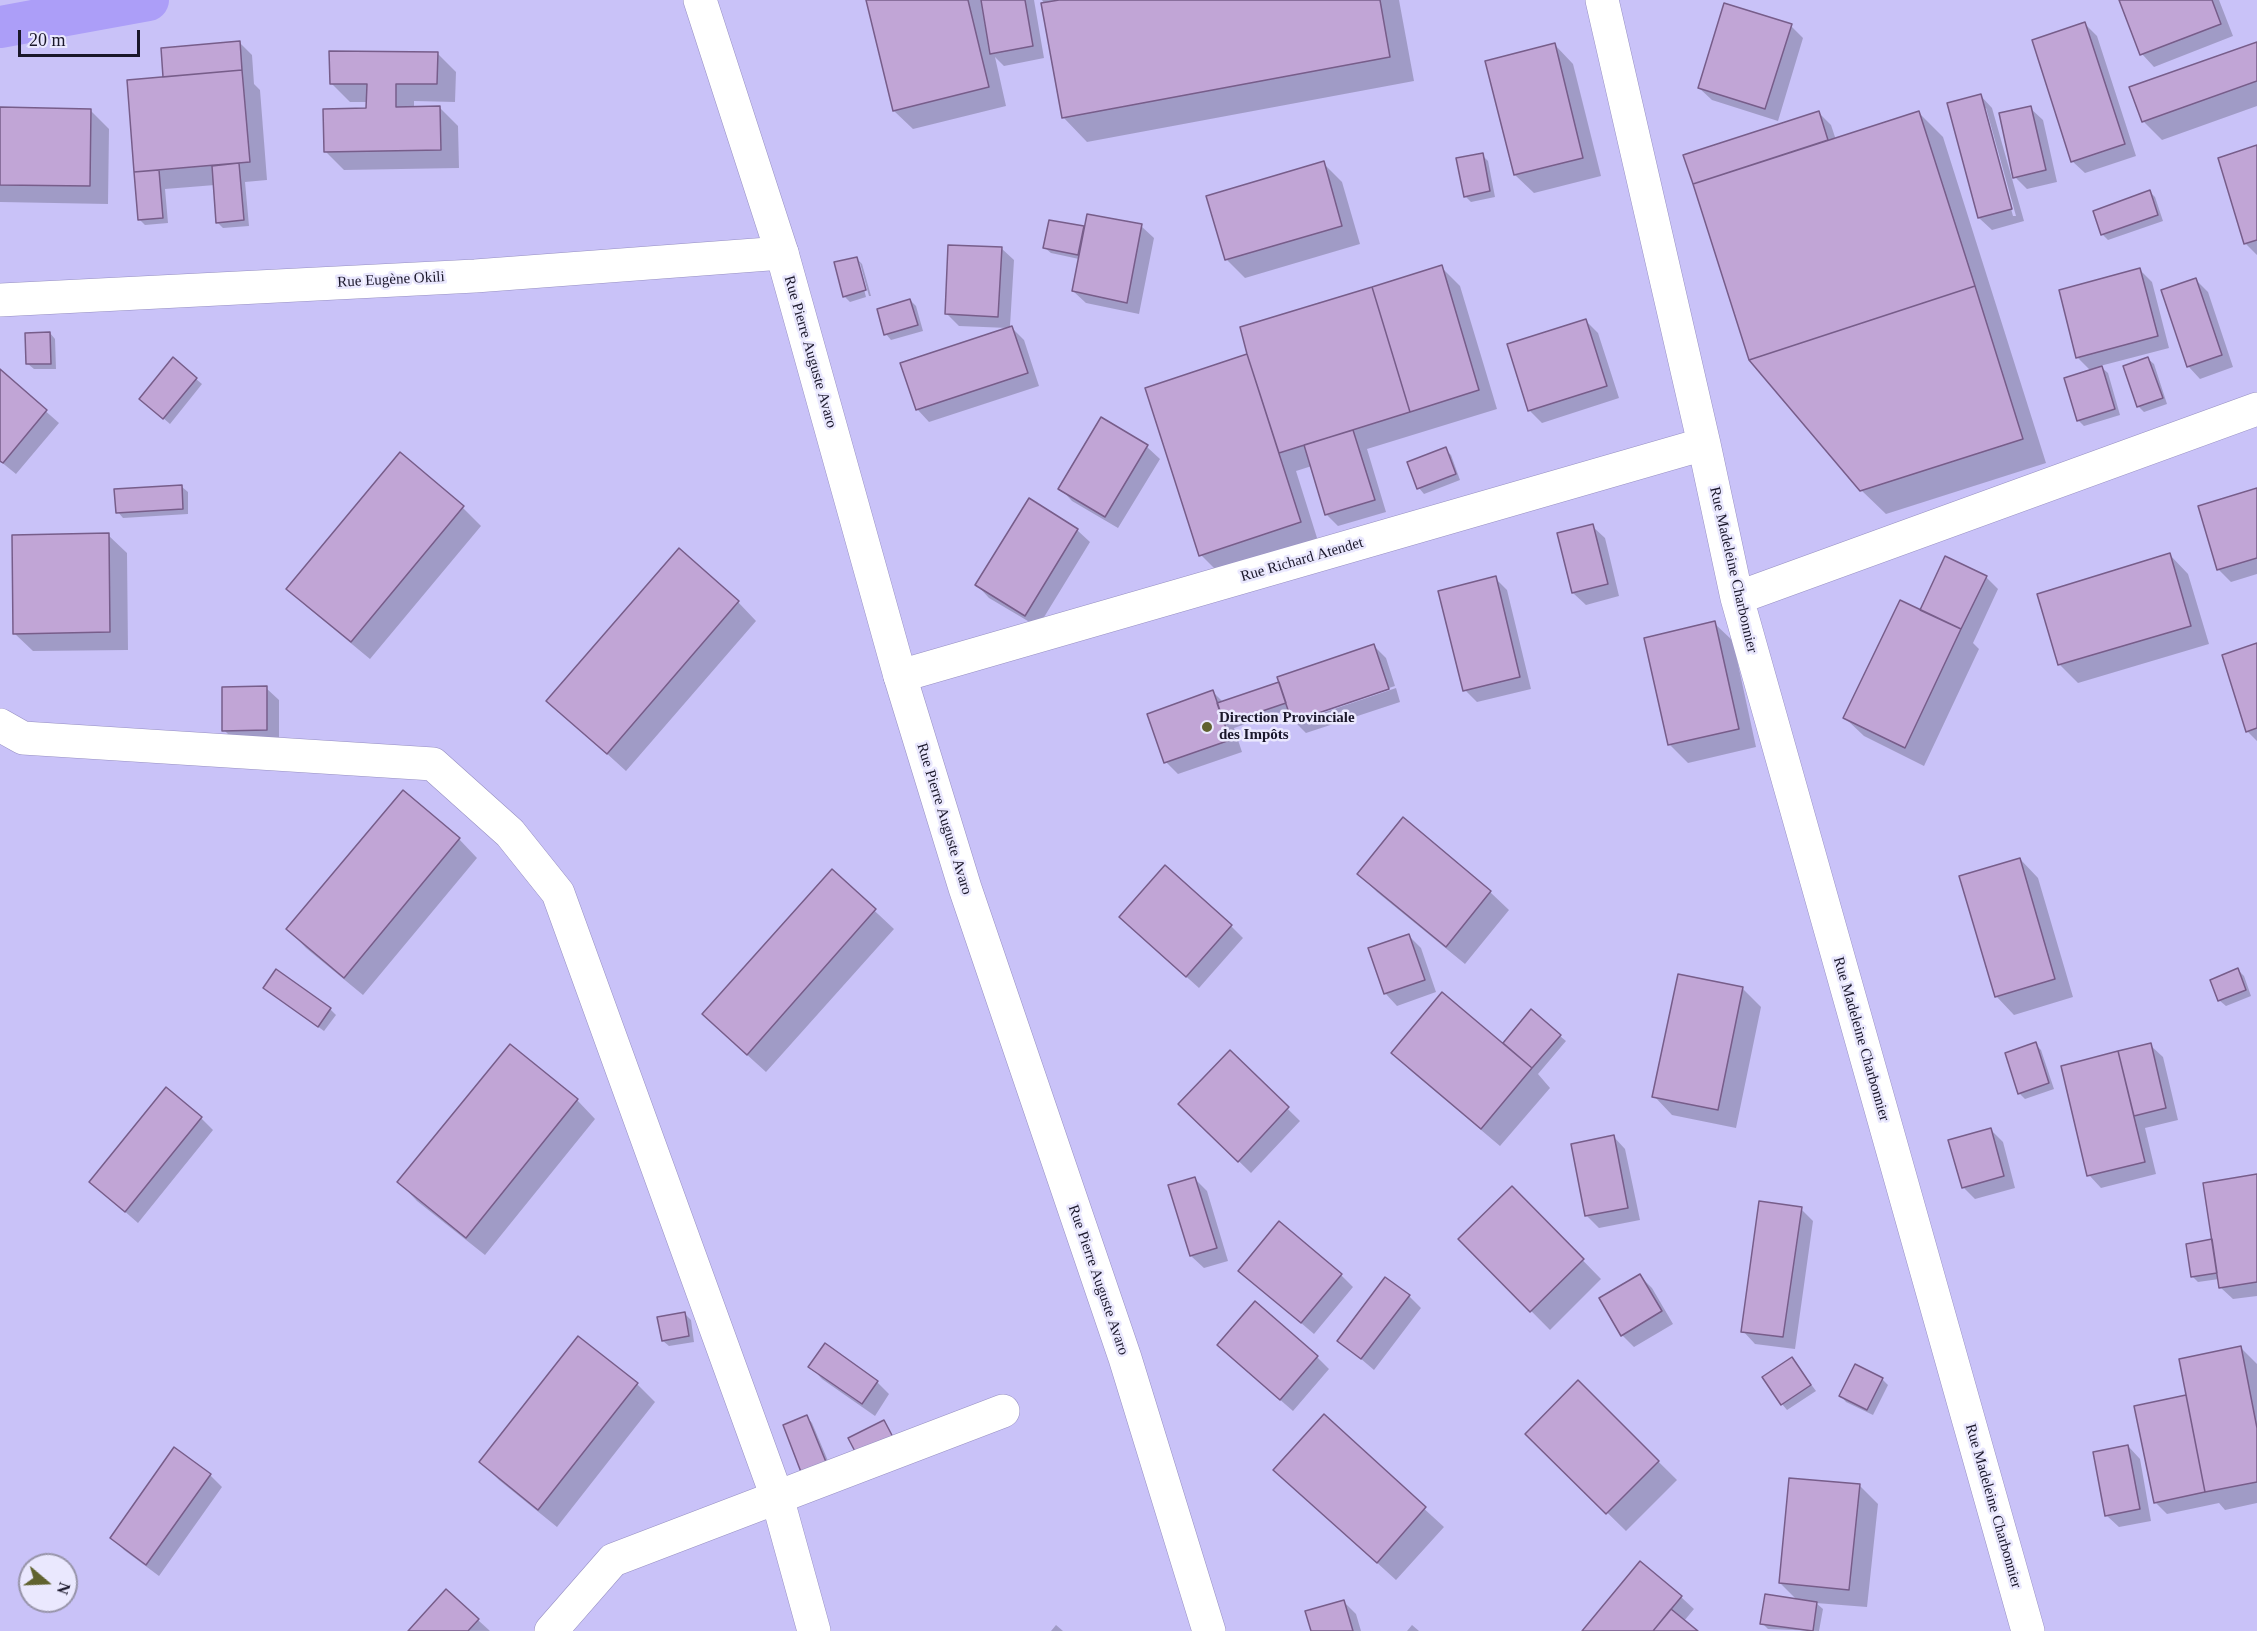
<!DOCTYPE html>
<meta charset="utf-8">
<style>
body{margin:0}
#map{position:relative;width:2257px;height:1631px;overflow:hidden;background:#c9c2f8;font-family:"Times New Roman",serif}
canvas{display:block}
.north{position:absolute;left:18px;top:1553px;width:60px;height:60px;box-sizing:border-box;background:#eae8fe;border:2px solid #9794a9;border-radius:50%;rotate:109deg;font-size:16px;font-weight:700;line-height:24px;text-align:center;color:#1a172a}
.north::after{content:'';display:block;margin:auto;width:21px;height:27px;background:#60622f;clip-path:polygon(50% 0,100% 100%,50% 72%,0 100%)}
.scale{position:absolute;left:18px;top:30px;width:122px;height:27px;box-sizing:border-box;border:3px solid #1a172a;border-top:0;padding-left:8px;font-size:18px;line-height:21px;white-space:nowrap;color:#1a172a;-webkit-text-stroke:4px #eae8fe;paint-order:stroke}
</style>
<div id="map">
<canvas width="2257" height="1631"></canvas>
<div class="north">N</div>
<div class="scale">20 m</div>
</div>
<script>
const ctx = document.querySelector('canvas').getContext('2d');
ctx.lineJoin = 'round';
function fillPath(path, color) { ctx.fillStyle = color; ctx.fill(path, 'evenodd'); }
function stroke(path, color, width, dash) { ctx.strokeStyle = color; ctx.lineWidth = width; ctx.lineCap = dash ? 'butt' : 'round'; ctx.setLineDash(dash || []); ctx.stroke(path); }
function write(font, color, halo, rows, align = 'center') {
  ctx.font = font + ' "Times New Roman",serif'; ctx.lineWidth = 5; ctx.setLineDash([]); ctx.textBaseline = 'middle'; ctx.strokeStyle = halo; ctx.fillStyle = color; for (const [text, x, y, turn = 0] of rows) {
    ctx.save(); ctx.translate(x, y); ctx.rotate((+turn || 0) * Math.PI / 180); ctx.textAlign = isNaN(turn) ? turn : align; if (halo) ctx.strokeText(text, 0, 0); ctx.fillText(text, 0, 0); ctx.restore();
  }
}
fillPath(new Path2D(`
 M867,0H1034L1044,58L1004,66L995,57L1006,106L913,129L894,111Z
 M1042,0H1399L1414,81L1087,142L1063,117L1045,5Z
 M2121,0H2219L2233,36L2154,67L2142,54Z
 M2085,24L2097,36L2136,156L2085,173L2072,161Z
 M1791,26L1803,38L1778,121L1712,100L1699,88Z
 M240,43L252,55L254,84L260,90L267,180L245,182L249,226L223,228L217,222L215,185L165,189L168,223L145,225L140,220L129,82L166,78Z
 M2257,44V106L2162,140L2143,121Z
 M1555,45L1573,64L1601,176L1534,193L1515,175Z
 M437,53L456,72L455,102L414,101V108H440L458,126L459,168L344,170L326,152L368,109V102H350L331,83Z
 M1980,95L1992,108L2024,221L1992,230L1979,218ZM1983,108H1986L2016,216H2013Z
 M2030,108L2043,120L2057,182L2027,189L2015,177Z
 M0,109L91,111L109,129L108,204L0,202Z
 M1819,113L1831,125L1836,140L1919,113L1943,137L2046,463L1886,514L1861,490L1750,359L1685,156Z
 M2257,147V255L2245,243Z
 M1482,155L1488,161L1495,197L1471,202L1465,196Z
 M1323,163L1342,182L1360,244L1245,278L1226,259Z
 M2150,192L2155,197L2163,221L2108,240L2102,234Z
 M1141,226L1154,238L1139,314L1086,303L1073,291L1079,259L1051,253L1045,248L1083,228L1085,230Z
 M1001,248L1014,260L1010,326L1024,340L1039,386L929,422L917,409L1008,328L959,326L947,314Z
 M856,258L862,264L871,296H869L860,263H857L866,297L850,302L844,296Z
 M1441,267L1460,286L1497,409L1367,449L1386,512L1338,526L1326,514L1312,466L1296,471L1318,541L1219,573L1201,555L1146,389L1249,355Z
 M2140,270L2152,282L2169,348L2100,366L2108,373L2120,415L2084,426L2078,420L2091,371L2077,357Z
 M2196,280L2208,292L2233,367L2200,379L2188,366Z
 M910,300L916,306L923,331L891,340L886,334Z
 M1585,320L1598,333L1619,398L1542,423L1530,411L1509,345Z
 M50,333L55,339L56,369H34L28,364Z
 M2148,359L2154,364L2167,404L2144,412L2138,406Z
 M0,371L59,423L16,474L0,461Z
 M196,379L202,384L170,424L147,404Z
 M1101,419L1147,447L1160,459L1118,528L1072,501L1060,488Z
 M1445,449L1451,455L1460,480L1424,494L1419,488Z
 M400,454L463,508L481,526L370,659L307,607L288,588Z
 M182,487L188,492V514L123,518L118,512Z
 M2257,489V574L2231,582L2219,570L2199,507Z
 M1029,500L1077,530L1090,542L1038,627L989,598L977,585Z
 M1592,526L1605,538L1619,596L1586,605L1573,593Z
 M108,535L127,553L128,650L33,651L14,633Z
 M2170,555L2188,574L2209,644L2078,683L2059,664Z
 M1986,577L1998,589L1973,643L1979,649L1924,766L1864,736L1845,718L1921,612Z
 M1495,578L1507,590L1531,689L1477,702L1465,690Z
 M738,602L756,621L626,771L549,701Z
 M1714,623L1733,641L1756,747L1688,763L1669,744Z
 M2257,644V741L2247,731Z
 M1373,645L1386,658L1395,686L1299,718V721L1396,688L1400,702L1306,733L1294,721L1290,709L1234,728L1242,752L1178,774L1166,762L1213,692L1224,703L1283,688Z
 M266,688L279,700V741L236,742L224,730Z
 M1403,820L1490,892L1509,910L1465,964L1377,892L1359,874Z
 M459,839L477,858L363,995L306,948L288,929Z
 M2020,859L2038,878L2073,997L2014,1015L1996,996Z
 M832,871L894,929L766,1072L723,1033Z
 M1231,926L1243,938L1199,988L1133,929Z
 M1408,935L1421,948L1436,992L1397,1006L1385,993Z
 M2238,970L2244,976L2251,996L2226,1006L2220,1001L2212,981Z
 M265,988L330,1009L336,1015L324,1031Z
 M1742,988L1761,1007L1736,1128L1672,1115L1654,1096Z
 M1560,1036L1566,1041L1538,1074L1550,1088L1500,1146L1411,1071L1393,1053L1509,1050Z
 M2035,1044L2041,1050L2054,1089L2025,1099L2019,1093Z
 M2150,1045L2163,1057L2178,1120L2145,1128L2156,1174L2101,1188L2089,1175L2063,1067Z
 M510,1046L577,1100L595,1119L485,1255L417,1201L399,1182Z
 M1230,1052L1300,1121L1251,1173L1180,1104Z
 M201,1118L213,1130L138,1223L91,1182Z
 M1991,1130L2003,1142L2015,1188L1975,1199L1963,1187Z
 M1613,1136L1625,1149L1640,1220L1599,1228L1587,1216Z
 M2257,1176V1296L2233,1299L2220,1287L2219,1279L2198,1282L2192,1276L2213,1241Z
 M1194,1178L1207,1191L1228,1261L1204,1268L1191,1256Z
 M1512,1188L1601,1279L1550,1330L1460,1239Z
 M1801,1209L1813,1221L1795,1349L1755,1344L1743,1331Z
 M1240,1271L1341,1275L1353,1287L1314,1334Z
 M1640,1276L1652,1288L1673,1324L1634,1347L1622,1335Z
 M1409,1296L1421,1308L1374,1370L1339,1340Z
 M685,1314L691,1320L694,1342L669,1346L663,1341Z
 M2240,1347L2257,1364V1503L2225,1510L2219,1503L2167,1514L2155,1502L2186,1397L2189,1400Z
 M1231,1357H1317L1329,1369L1293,1411Z
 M1792,1359L1816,1391L1787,1410L1782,1404Z
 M810,1366L877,1382L889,1394L875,1416L822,1379Z
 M1882,1379L1888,1385L1873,1415L1846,1402L1841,1396Z
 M1578,1382L1677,1480L1626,1531L1527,1434Z
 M637,1384L655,1402L557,1527L499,1480L481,1462Z
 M807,1417L812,1423L831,1468L808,1477Z
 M1324,1417L1444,1527L1396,1580L1275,1470Z
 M2128,1446L2140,1459L2151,1521L2119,1527L2106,1515Z
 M210,1475L222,1487L159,1576L124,1550L112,1537Z
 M1860,1486L1878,1504L1867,1607L1816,1603L1823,1609L1819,1631L1768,1629L1762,1623L1798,1601L1780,1583Z
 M1681,1597L1694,1609L1684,1621L1695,1631H1584Z
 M1343,1601L1356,1614L1361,1631H1313Z
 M478,1620L490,1631H410Z
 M1056,1625L1063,1631H1051Z
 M1412,1625L1419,1631H1407Z`), '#0003');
stroke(new Path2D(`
 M0,27L148,0`), '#ac9ef8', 42);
const building = new Path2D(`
 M866,0H968L989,87L893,111Z
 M981,0H1025L1033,46L990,54Z
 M1059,0H1380L1390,57L1062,118L1041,3Z
 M2119,0H2212L2221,24L2140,55Z
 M1724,3L1792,24L1765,109L1698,88Z
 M2085,22L2125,144L2071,162L2032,40Z
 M240,41L242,70L163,77L161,48Z
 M2257,42V81L2142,122L2129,87Z
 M1555,43L1583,158L1514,175L1485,61Z
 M329,51L438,52L437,84H396V107L440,106L441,150L324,152L323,109L366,108L367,84H330Z
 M242,70L250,162L134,172L127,80Z
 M1981,94L2012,209L1978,218L1947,103Z
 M2031,106L2046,170L2013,178L1999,113Z
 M0,107L91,109L90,186L0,185Z
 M1819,111L1828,140L1693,184L1683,155Z
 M1919,111L1975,286L1749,360L1693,184Z
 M2257,145V240L2244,244L2218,158Z
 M1483,153L1490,191L1464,197L1456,158Z
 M1324,161L1342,226L1225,260L1206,196Z
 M239,163L244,220L216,223L212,166Z
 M159,170L163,218L138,220L134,172Z
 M2150,190L2158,215L2101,235L2093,211Z
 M1087,214L1142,224L1127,303L1072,291Z
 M1049,220L1084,226L1078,255L1043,248Z
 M948,245L1002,247L998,317L945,314Z
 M857,257L866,290L843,297L834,262Z
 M1442,265L1479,390L1410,412L1372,287Z
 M2140,268L2158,336L2076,358L2059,290Z
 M2196,278L2222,355L2187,367L2161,290Z
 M1975,286L2023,439L1860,491L1749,360Z
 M1372,287L1410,412L1279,453L1247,354L1240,327Z
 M910,299L918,325L884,335L877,309Z
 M1586,319L1607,386L1528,411L1507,344Z
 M1012,326L1028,373L916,410L900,363Z
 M50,332L51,364H26L25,333Z
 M1247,354L1301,522L1199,556L1145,388Z
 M173,357L197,378L163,419L139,399Z
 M2148,357L2163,398L2137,407L2123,366Z
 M2102,366L2115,409L2077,421L2064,378Z
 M0,369L47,410L3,463L0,461Z
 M1101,417L1148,445L1105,517L1058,489Z
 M1353,430L1375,500L1325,515L1304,445Z
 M1446,447L1456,474L1417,489L1407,462Z
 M400,452L464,506L351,642L286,589Z
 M182,485L183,509L116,513L114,489Z
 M2257,488V558L2217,570L2198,506Z
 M1029,498L1078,529L1025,616L975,585Z
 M1593,524L1608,584L1572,593L1557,533Z
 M109,533L110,632L13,634L12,535Z
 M679,548L739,601L607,754L546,701Z
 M2170,553L2191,626L2058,665L2037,594Z
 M1945,556L1987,576L1961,629L1920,610Z
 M1496,576L1520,677L1463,691L1438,591Z
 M1900,600L1961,629L1905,748L1843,718Z
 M1715,621L1739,729L1668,745L1644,638Z
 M2257,643V728L2246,732L2222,655Z
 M1374,644L1389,689L1292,722L1277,677Z
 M1279,682L1286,703L1224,724L1217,703Z
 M267,686V730L222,731V687Z
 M1213,690L1230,740L1164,763L1147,714Z
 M403,790L460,838L344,978L286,929Z
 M1403,817L1491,891L1446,947L1357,874Z
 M2020,858L2055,979L1995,997L1959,876Z
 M1165,865L1232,925L1186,977L1119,917Z
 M832,869L876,909L747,1055L702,1014Z
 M1409,934L1425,980L1384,994L1368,948Z
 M2238,968L2246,990L2218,1001L2210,980Z
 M276,969L331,1008L318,1027L263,988Z
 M1678,974L1743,987L1718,1110L1652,1097Z
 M1442,992L1532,1068L1481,1129L1391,1053Z
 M1531,1009L1561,1035L1532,1068L1503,1043Z
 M2036,1042L2049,1083L2018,1094L2005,1053Z
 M2151,1043L2166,1108L2134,1116L2118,1051Z
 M510,1044L578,1099L466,1238L397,1182Z
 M1230,1050L1289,1107L1238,1162L1178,1104Z
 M2118,1051L2145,1162L2087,1176L2061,1066Z
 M166,1087L202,1117L125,1212L89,1182Z
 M1991,1128L2004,1176L1962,1188L1948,1140Z
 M1614,1135L1628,1208L1585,1216L1571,1144Z
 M2257,1174V1282L2219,1288L2203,1183Z
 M1195,1177L1217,1248L1190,1256L1168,1185Z
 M1512,1186L1584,1259L1530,1312L1458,1239Z
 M1759,1201L1802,1207L1783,1337L1741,1332Z
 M1279,1221L1342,1274L1301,1323L1238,1271Z
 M2212,1239L2217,1273L2191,1277L2186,1244Z
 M1640,1274L1662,1311L1621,1336L1599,1298Z
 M1385,1277L1410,1295L1361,1359L1337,1341Z
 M1255,1301L1318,1356L1280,1400L1217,1345Z
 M685,1312L689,1336L662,1341L657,1317Z
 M578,1336L638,1383L538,1510L479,1462Z
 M825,1343L878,1381L862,1404L808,1367Z
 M2241,1346L2257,1428V1482L2205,1492L2179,1359Z
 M1792,1357L1811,1385L1781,1405L1762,1377Z
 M1855,1364L1883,1378L1867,1410L1839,1396Z
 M1578,1380L1659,1461L1606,1514L1525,1434Z
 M2186,1395L2205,1492L2154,1503L2134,1406Z
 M1324,1414L1426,1507L1377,1563L1273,1470Z
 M807,1415L826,1462L801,1472L783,1425Z
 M884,1420L895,1441L859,1459L848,1438Z
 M2128,1445L2140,1509L2105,1516L2093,1452Z
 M174,1447L211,1474L146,1565L110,1538Z
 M1789,1478L1860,1484L1849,1590L1779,1583Z
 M1640,1561L1682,1596L1653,1631H1582Z
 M446,1589L479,1619L468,1631H408Z
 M1765,1594L1817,1602L1813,1631L1760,1624Z
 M1344,1600L1353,1631H1311L1305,1611Z
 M1671,1609L1698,1631H1653Z`);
fillPath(building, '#c1a5d6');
stroke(building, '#775d8a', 1.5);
const minor = new Path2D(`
 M1602,0L1704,444L1737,598L2028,1631
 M0,300L475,276L782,253
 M1737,598L2257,409
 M900,676L1704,444
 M0,725L23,738L433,764L510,833L558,893L777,1497L814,1631
 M551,1631L613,1560L1003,1411`);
const tertiary = new Path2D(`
 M700,0L782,253L900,676L965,888L1125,1358L1209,1631`);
stroke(minor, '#968fc2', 34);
stroke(tertiary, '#968fc2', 34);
stroke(minor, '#fff', 33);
stroke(tertiary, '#fff', 33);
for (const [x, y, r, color] of [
 [1207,727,6,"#60622f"]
]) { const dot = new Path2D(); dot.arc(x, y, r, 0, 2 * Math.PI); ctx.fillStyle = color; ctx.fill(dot); stroke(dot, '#eae8fe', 2); }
write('15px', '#1a172a', '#eae8fe', [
 ["Rue Eugène Okili",391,280,-3],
 ["Rue Pierre Auguste Avaro",810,352,74],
 ["Rue Richard Atendet",1302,560,-16],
 ["Rue Madeleine Charbonnier",1733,570,77],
 ["Rue Pierre Auguste Avaro",944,819,73],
 ["Rue Madeleine Charbonnier",1861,1039,74],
 ["Rue Pierre Auguste Avaro",1098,1280,71],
 ["Rue Madeleine Charbonnier",1993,1506,74]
]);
write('bold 15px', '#1a172a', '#eae8fe', [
 ["Direction Provinciale",1219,718],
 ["des Impôts",1219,735]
], 'left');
</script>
